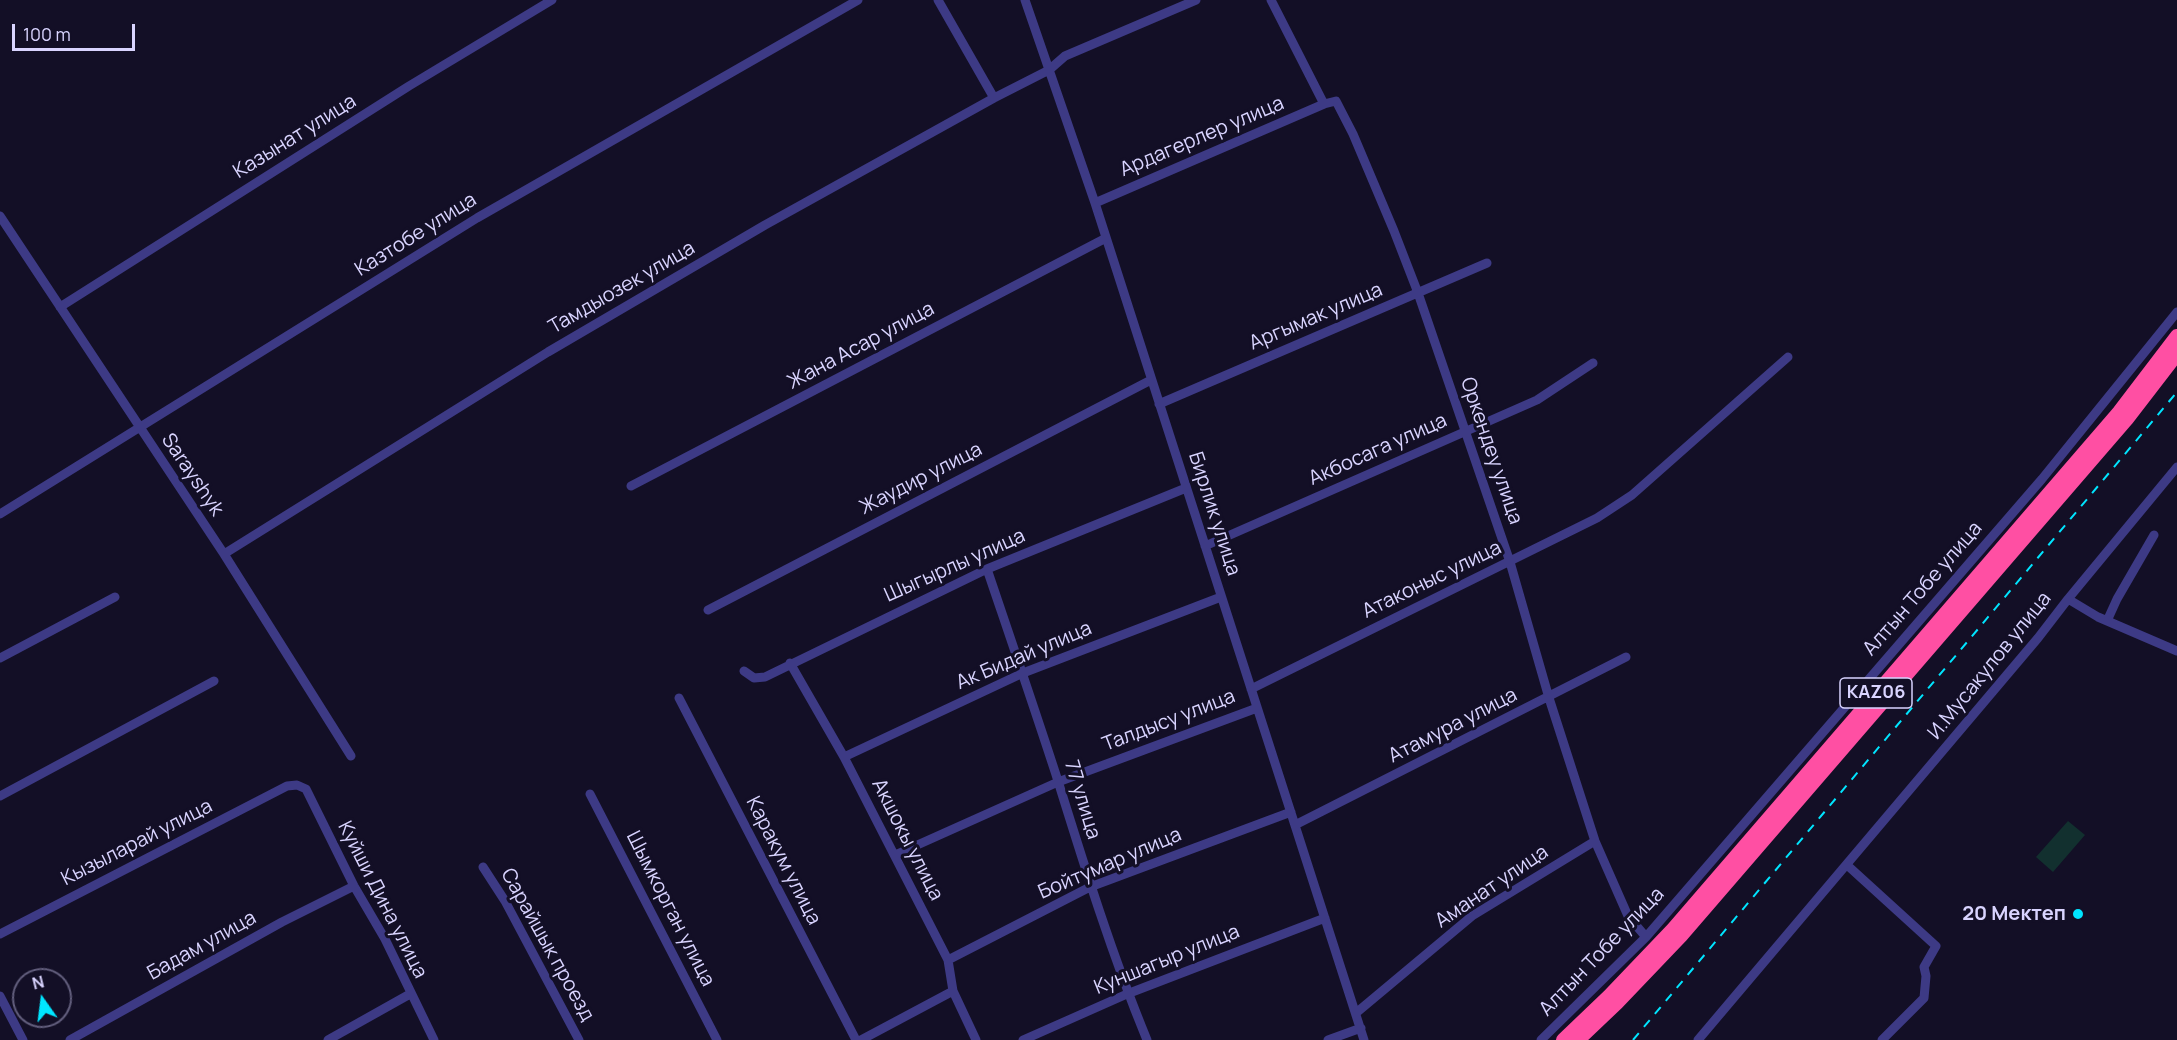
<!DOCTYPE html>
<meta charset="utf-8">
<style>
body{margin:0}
#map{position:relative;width:2177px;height:1040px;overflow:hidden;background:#130f26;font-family:Manrope,sans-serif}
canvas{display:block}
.north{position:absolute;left:12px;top:968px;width:60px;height:60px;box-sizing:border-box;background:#130f26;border:2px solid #625e7d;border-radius:50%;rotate:346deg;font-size:16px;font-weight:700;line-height:24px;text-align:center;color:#d9d4ff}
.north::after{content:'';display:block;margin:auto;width:21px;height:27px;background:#00e5ff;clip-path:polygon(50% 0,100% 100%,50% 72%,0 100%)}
.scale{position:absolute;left:12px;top:24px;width:123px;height:27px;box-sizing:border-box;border:3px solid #d9d4ff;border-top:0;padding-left:8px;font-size:18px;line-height:21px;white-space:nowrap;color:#d9d4ff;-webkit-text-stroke:4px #130f26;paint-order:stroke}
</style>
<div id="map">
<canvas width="2177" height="1040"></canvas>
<div class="north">N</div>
<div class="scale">100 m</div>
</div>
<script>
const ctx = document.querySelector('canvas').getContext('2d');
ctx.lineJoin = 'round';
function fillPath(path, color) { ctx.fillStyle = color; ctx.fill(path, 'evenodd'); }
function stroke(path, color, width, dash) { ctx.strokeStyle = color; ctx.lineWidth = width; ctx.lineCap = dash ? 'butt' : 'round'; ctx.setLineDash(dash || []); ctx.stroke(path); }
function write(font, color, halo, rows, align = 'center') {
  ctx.font = font + ' Manrope,sans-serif'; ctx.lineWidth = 6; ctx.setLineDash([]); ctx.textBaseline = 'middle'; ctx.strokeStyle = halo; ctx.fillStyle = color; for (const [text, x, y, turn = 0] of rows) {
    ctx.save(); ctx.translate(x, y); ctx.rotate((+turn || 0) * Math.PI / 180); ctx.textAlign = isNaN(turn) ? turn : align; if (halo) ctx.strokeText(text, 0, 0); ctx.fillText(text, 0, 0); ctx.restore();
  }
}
fillPath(new Path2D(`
 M2068,821L2085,835L2053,872L2036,857Z`), '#12302f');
stroke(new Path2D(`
 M938,0L994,98
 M1025,0L1095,203L1364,1040
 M1271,0L1324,104L1336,101L1353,134L1394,231L1418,293L1510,562L1549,698L1595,841L1628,916L1646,937
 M1095,203L1324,104
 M0,216L224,554L351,756
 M60,307L409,86L552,0
 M1159,404L1487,263
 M631,486L1106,238
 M0,514L477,218L858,0
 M1205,546L1537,400L1593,363
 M224,554L548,352L765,225L994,98L1049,70L1065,56L1196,0
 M987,569C1011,640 1035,710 1058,781C1085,868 1112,955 1147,1040
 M2068,599L2177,467
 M708,610L1151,380
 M2107,621L2117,599L2154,535
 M0,658L115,597
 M790,663L844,757L948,960L953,991L976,1040
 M744,671L754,678L765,677L987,569L1186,488
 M1251,689L1597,518L1632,495L1788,357
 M679,698L856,1040
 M844,757L1023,673L1221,597
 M590,794L717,1040
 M0,796L214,681
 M1295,825L1626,657
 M895,855L1058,782L1257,708
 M1847,865L1936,946L1924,967L1926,976L1924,998L1882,1040
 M483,867L505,901L579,1040
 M0,934L287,786L297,785L306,789L354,886L385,939L434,1040
 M948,960L1090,887L1291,812
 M0,996L23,1040
 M1356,1013L1472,916L1595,841
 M70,1040L282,922L354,886
 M328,1040L410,994
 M861,1040L953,991
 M1023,1040L1127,994L1325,918
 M1328,1040L1361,1028
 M1541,1040L1646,937L2042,479L2177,312
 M1698,1040L2038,638L2068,599L2098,617L2177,651`), '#3d3a85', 9);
stroke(new Path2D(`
 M1563,1040L1609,996L1673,929L2119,412L2177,336
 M1578,1040L1617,1003L1681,936L2127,419L2177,354`), '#ff4fa3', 14);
stroke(new Path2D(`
 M1633,1040L2177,392`), '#00e5ff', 2, [9, 8]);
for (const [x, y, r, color] of [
 [2078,914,6,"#00e5ff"]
]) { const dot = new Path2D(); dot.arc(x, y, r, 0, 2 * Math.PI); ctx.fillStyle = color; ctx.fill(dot); stroke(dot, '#130f26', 2); }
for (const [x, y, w] of [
 [1876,693,72]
]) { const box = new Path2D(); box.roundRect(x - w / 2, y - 15, w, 30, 4.5); ctx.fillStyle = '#130f26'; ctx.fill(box); stroke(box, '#d9d4ff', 1.5); }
write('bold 18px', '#d9d4ff', null, [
 ["KАZ06",1876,693]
]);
write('20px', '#d9d4ff', '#130f26', [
 ["Казынат улица",295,137,-32],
 ["Ардагерлер улица",1202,137,-23],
 ["Казтобе улица",416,235,-32],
 ["Тамдыозек улица",622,288,-30],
 ["Аргымак улица",1316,317,-23],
 ["Жана Асар улица",861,346,-28],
 ["Акбосага улица",1378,450,-24],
 ["Оркендеу улица",1491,451,71],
 ["Sarayshyk",192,475,56],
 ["Жаудир улица",921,479,-27],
 ["Бирлик улица",1214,514,72],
 ["Шыгырлы улица",955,566,-24],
 ["Атаконыс улица",1432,580,-26],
 ["Алтын Тобе улица",1923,589,-49],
 ["Ак Бидай улица",1024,656,-23],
 ["И.Мусакулов улица",1990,666,-51],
 ["Талдысу улица",1169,721,-21],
 ["Атамура улица",1453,726,-27],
 ["77 улица",1082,800,73],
 ["Акшокы улица",907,840,63],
 ["Кызыларай улица",137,843,-27],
 ["Каракум улица",783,861,63],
 ["Бойтумар улица",1110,864,-23],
 ["Аманат улица",1492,887,-34],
 ["Куйши Дина улица",382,900,63],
 ["Шымкорган улица",670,909,63],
 ["Сарайшык проезд",547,945,61],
 ["Бадам улица",202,946,-29],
 ["Алтын Тобе улица",1602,952,-46],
 ["Куншагыр улица",1167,960,-22]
]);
write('bold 20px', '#d9d4ff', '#130f26', [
 ["20 Мектеп",2066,914]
], 'right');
</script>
